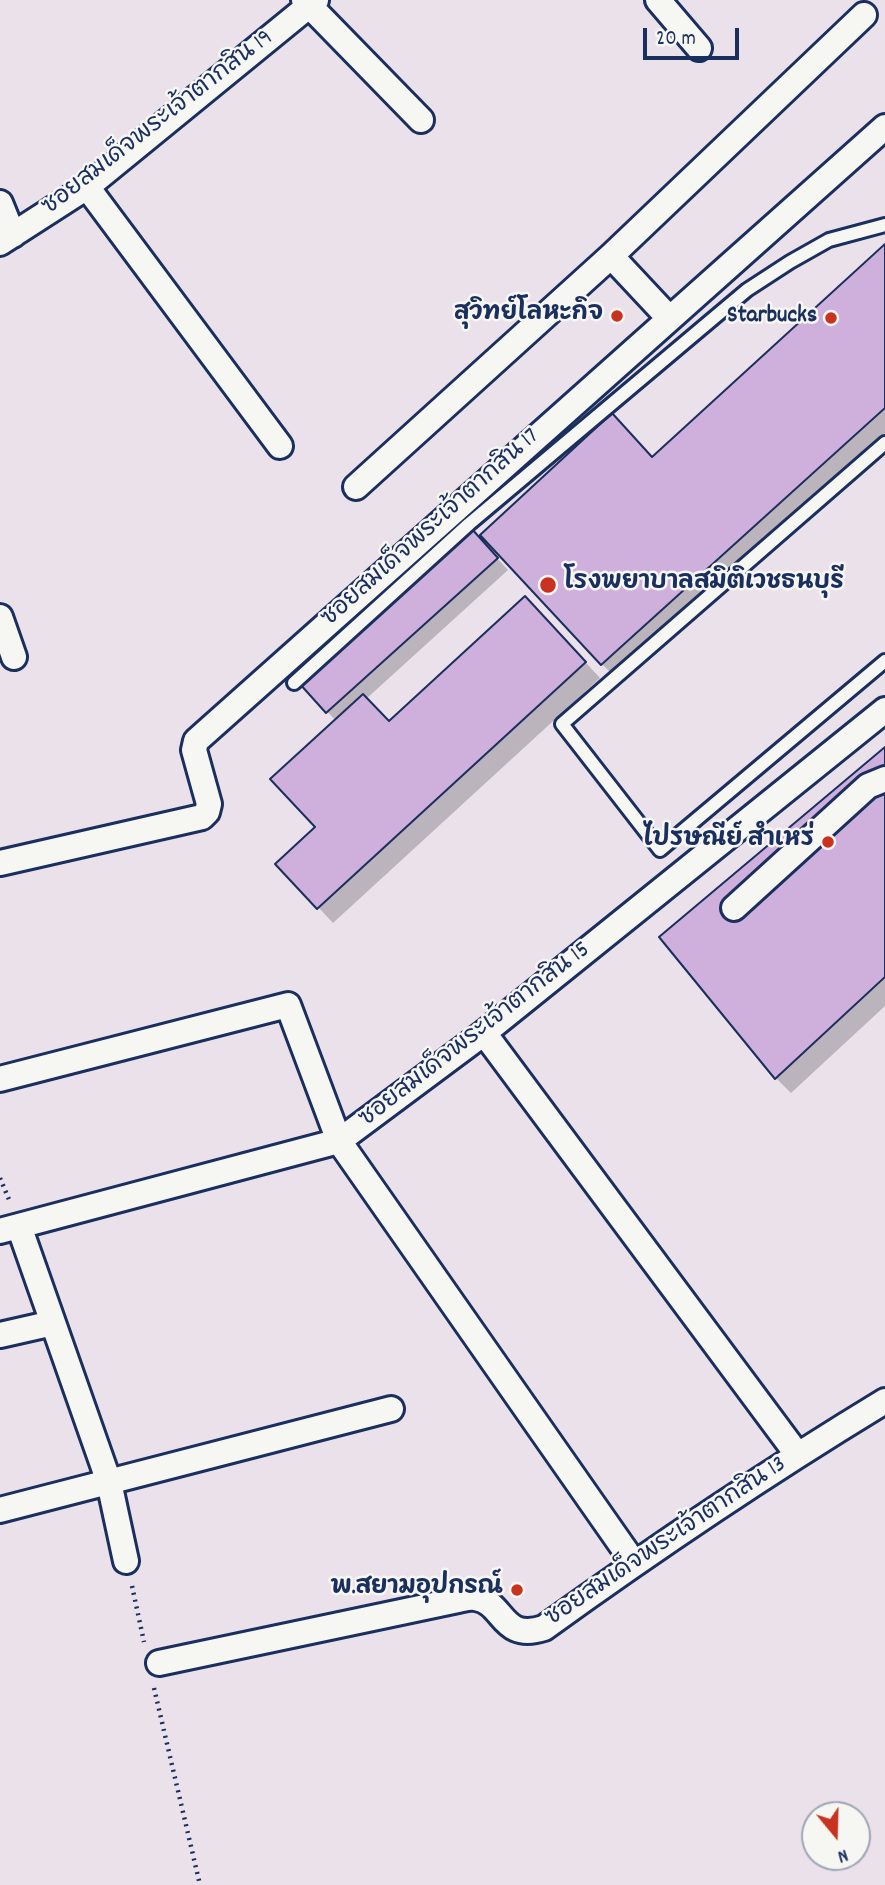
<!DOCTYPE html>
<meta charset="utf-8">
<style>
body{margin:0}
#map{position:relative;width:885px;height:1885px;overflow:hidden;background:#eae1eb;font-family:Dekko,sans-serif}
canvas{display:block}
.north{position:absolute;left:801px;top:1801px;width:70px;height:70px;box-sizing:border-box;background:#f6f6f2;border:2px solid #9ea6b7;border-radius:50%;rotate:161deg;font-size:19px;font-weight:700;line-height:28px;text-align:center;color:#1b2f5e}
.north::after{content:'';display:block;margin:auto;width:24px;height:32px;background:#c8321e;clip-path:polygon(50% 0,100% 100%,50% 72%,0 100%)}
.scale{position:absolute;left:643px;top:28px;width:96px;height:32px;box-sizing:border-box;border:4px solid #1b2f5e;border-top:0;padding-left:9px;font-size:21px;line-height:24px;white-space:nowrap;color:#1b2f5e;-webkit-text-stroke:5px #f6f6f2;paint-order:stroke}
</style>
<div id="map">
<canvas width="885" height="1885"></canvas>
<div class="north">N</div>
<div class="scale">20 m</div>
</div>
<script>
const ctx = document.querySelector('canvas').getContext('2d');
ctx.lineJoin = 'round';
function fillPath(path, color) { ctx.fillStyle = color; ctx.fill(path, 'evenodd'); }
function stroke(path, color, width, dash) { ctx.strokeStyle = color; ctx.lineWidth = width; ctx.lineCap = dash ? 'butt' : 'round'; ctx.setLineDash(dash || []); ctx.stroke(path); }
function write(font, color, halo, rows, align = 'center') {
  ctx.font = font + ' Dekko,"Playpen Sans Thai",sans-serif'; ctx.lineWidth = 5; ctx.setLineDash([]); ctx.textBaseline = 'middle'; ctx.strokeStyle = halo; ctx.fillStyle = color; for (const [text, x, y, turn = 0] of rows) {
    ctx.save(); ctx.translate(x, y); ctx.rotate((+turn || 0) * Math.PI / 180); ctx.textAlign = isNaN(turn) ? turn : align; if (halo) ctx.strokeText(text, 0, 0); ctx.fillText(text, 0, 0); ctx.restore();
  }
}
fillPath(new Path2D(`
 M885,246V436L617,679L602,664L653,459Z
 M482,542L508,570L366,699L389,723L540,613L600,678L333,923L278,864L317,827L336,721L301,683Z
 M885,749V1006L791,1093L776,1078L661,937Z`), '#0003');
const building = new Path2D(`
 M885,244V408L601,665L480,535L612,413L652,457Z
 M471,528L498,558L326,713L299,683Z
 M525,596L586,662L317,909L275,864L315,827L270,779L363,694L389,721Z
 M885,747V977L775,1079L659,937Z`);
fillPath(building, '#cfb0dc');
stroke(building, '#1b2f5e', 2);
const lane = new Path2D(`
 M885,443L562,724L660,850L885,661
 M294,683L469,524L747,290L790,262L829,240L885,225`);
const street = new Path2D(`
 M304,0L421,120
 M658,0L699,48
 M87,187L280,446
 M0,203L13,235
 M0,243L87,187L316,0
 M611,256L669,318
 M356,487L611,256L864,15
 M0,617L14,657
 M0,863L202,817L207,812L209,804L194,750L196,741L885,127
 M734,908L868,786L885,779
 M484,1033L797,1454
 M0,1079L288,1005L339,1141L634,1563
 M19,1226L109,1482L126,1561
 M0,1231L339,1141L484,1033L885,710
 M0,1335L53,1323
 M0,1510L391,1409
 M159,1663L458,1600C463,1599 470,1597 475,1598C505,1602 500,1642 544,1628C655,1548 768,1472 885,1401`);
stroke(lane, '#1b2f5e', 18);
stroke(street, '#1b2f5e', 30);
stroke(new Path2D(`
 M0,1178L10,1202
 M132,1586L144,1642
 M154,1688L200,1885`), '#1b2f5e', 4.5, [2, 5]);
stroke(lane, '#f6f6f2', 12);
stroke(street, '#f6f6f2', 24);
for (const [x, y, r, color] of [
 [617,316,7,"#c8321e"],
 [831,318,7,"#c8321e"],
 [548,585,9,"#c8321e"],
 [828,842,7,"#c8321e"],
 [517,1590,7,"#c8321e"]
]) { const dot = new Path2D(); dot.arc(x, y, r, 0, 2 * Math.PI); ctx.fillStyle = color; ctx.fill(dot); stroke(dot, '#f6f6f2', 2.5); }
write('24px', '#1b2f5e', '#f6f6f2', [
 ["ซอยสมเด็จพระเจ้าตากสิน 19",159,124,-38],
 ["ซอยสมเด็จพระเจ้าตากสิน 17",432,529,-42],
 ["ซอยสมเด็จพระเจ้าตากสิน 15",476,1036,-38],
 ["ซอยสมเด็จพระเจ้าตากสิน 13",667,1543,-34]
]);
write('bold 24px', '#1b2f5e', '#f6f6f2', [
 ["สุวิทย์โลหะกิจ",603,316],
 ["Starbucks",817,318],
 ["โรงพยาบาลสมิติเวชธนบุรี",564,585,"left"],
 ["ไปรษณีย์ สำเหร่",814,842],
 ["พ.สยามอุปกรณ์",503,1590]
], 'right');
</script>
